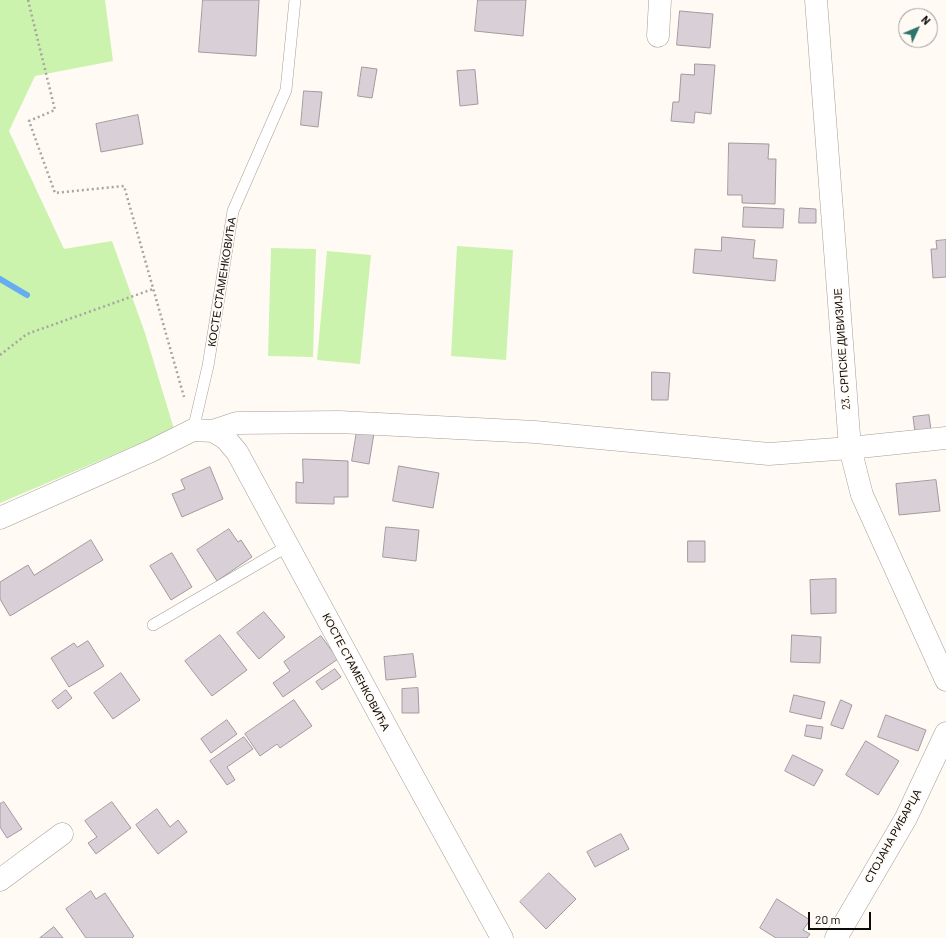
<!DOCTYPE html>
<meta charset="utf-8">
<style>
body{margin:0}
#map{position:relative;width:946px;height:938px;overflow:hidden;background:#fffaf4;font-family:Barlow,sans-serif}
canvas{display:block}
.north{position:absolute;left:898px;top:8px;width:40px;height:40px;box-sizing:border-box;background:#fffaf4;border:1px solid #9e9a96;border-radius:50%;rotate:46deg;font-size:11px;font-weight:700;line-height:16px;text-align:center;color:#0d0b09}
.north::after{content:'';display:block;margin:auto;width:14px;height:18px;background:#2e746b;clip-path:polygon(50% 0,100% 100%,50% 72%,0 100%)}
.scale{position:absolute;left:808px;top:912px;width:63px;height:18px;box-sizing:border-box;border:2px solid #0d0b09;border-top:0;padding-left:5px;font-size:12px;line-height:14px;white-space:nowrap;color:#0d0b09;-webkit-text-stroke:3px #fffaf4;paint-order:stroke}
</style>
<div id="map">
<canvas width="946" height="938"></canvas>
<div class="north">N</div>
<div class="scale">20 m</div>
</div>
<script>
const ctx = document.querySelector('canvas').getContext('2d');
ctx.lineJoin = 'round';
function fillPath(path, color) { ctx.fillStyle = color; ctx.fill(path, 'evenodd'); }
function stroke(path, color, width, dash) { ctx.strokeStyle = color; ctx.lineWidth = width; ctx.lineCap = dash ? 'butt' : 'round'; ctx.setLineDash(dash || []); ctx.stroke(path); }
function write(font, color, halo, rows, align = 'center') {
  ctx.font = font + ' Barlow,sans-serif'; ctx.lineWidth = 3; ctx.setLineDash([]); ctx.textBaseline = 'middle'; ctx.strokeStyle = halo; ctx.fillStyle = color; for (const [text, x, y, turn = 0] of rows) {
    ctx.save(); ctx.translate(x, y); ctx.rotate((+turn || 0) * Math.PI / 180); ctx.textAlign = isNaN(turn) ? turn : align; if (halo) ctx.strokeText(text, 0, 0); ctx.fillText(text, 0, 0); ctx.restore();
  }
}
fillPath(new Path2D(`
 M0,0H105L113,61L35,76L9,131L64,249L112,241L145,333L174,429L0,503Z
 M457,246L513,250L506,360L451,356Z
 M271,248L316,249L313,357L268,356Z
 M327,251L371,255L360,364L317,360Z`), '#cbf3ae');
stroke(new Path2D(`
 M0,279L27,295`), '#65acf2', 6);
const building = new Path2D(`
 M203,0H259L256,56L199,52Z
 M478,0H526L523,36L475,31Z
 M680,11L713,14L710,48L677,45Z
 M695,64L715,65L711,114L695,112L694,123L671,121L673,102H679L681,74L694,75Z
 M362,67L377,69L372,98L358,96Z
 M475,70L478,104L460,106L457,71Z
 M304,91L322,92L318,127L301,125Z
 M138,115L143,144L101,152L96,124Z
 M729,143L769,144L768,159H776L775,204L742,203V195H728Z
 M744,207L784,209L783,228L743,227Z
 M800,208L816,209V223H799Z
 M722,237L755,240L753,258L777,260L775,281L693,273L695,249L721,251Z
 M946,240V277L933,278L931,249H937L936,241Z
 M652,372L670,373L668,400H652Z
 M929,415L931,430L915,432L913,417Z
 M357,431L374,433L369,464L352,461Z
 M303,459L348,461V497H334V504L296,503V482L303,483Z
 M399,466L439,473L433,508L393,501Z
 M210,467L223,499L182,517L172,494L185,489L181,480Z
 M936,480L940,511L899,515L896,484Z
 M386,527L419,530L416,561L383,557Z
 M229,529L238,542L241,540L252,557L217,581L197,550Z
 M91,540L103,560L10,616L0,599V582L28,565L34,575Z
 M688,541H705V562H688Z
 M172,553L192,587L171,600L150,566Z
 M836,579V613L811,614L810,580Z
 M264,612L285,637L259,659L237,633Z
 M220,635L247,670L212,696L185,661Z
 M792,635L821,637L820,663L791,662Z
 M321,636L338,659L283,697L273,683L290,671L284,662Z
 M88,641L104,666L69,687L51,658L74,643L77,647Z
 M413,654L416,677L386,680L384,657Z
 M335,669L341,677L322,690L316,682Z
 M121,673L140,700L113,719L94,693Z
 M418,688L419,713H402V689Z
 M66,690L72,698L58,709L52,701Z
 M794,695L825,702L821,719L790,712Z
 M294,700L312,726L280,748L277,744L260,756L245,734Z
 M841,700L852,705L843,729L831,725Z
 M886,715L926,730L918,751L878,737Z
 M227,720L237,734L211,753L201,739Z
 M807,725L823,727L821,739L805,736Z
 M244,737L253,749L227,767L235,780L227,785L210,761Z
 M866,741L899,761L878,795L846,775Z
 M793,755L823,770L814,786L785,771Z
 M4,802L22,829L7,838L0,827V804Z
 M112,802L131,828L96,854L88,843L97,837L85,821Z
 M157,809L170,827L178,820L187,832L158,854L136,825Z
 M621,834L629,849L595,867L587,852Z
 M549,873L576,899L546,929L520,902Z
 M91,891L96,899L105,893L134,936L132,938H86L66,909Z
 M777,899L810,920L803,930L810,934L807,938H776L760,928Z
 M54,927L63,938H40Z`);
fillPath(building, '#d8d0d6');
stroke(building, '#a19a9f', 1);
const lane = new Path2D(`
 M193,430L208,366L233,211L286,90L295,0
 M153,625L288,546`);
const street = new Path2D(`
 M816,0L850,448L862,495L946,680
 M658,36L660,0
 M213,431L237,423L339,422L535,432L769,454L850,448L946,438
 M0,518L151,451L193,430L213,431L226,439L237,452L397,747L502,938
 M0,880L62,834
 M836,938L906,818L946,733`);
stroke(lane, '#a49e97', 12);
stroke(street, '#a49e97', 23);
stroke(new Path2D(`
 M28,0L55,110L29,121L55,193L124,186L184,397
 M0,355L27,334L153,289`), '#a8a49f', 2.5, [2, 3]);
stroke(lane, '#fff', 11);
stroke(street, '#fff', 22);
write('11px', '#0d0b09', '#fffaf4', [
 ["КОСТЕ СТАМЕНКОВИЋА",222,282,-81],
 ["23. СРПСКЕ ДИВИЗИЈЕ",842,349,-94],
 ["КОСТЕ СТАМЕНКОВИЋА",356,672,62],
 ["СТОЈАНА РИБАРЦА",893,836,-61]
]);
</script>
